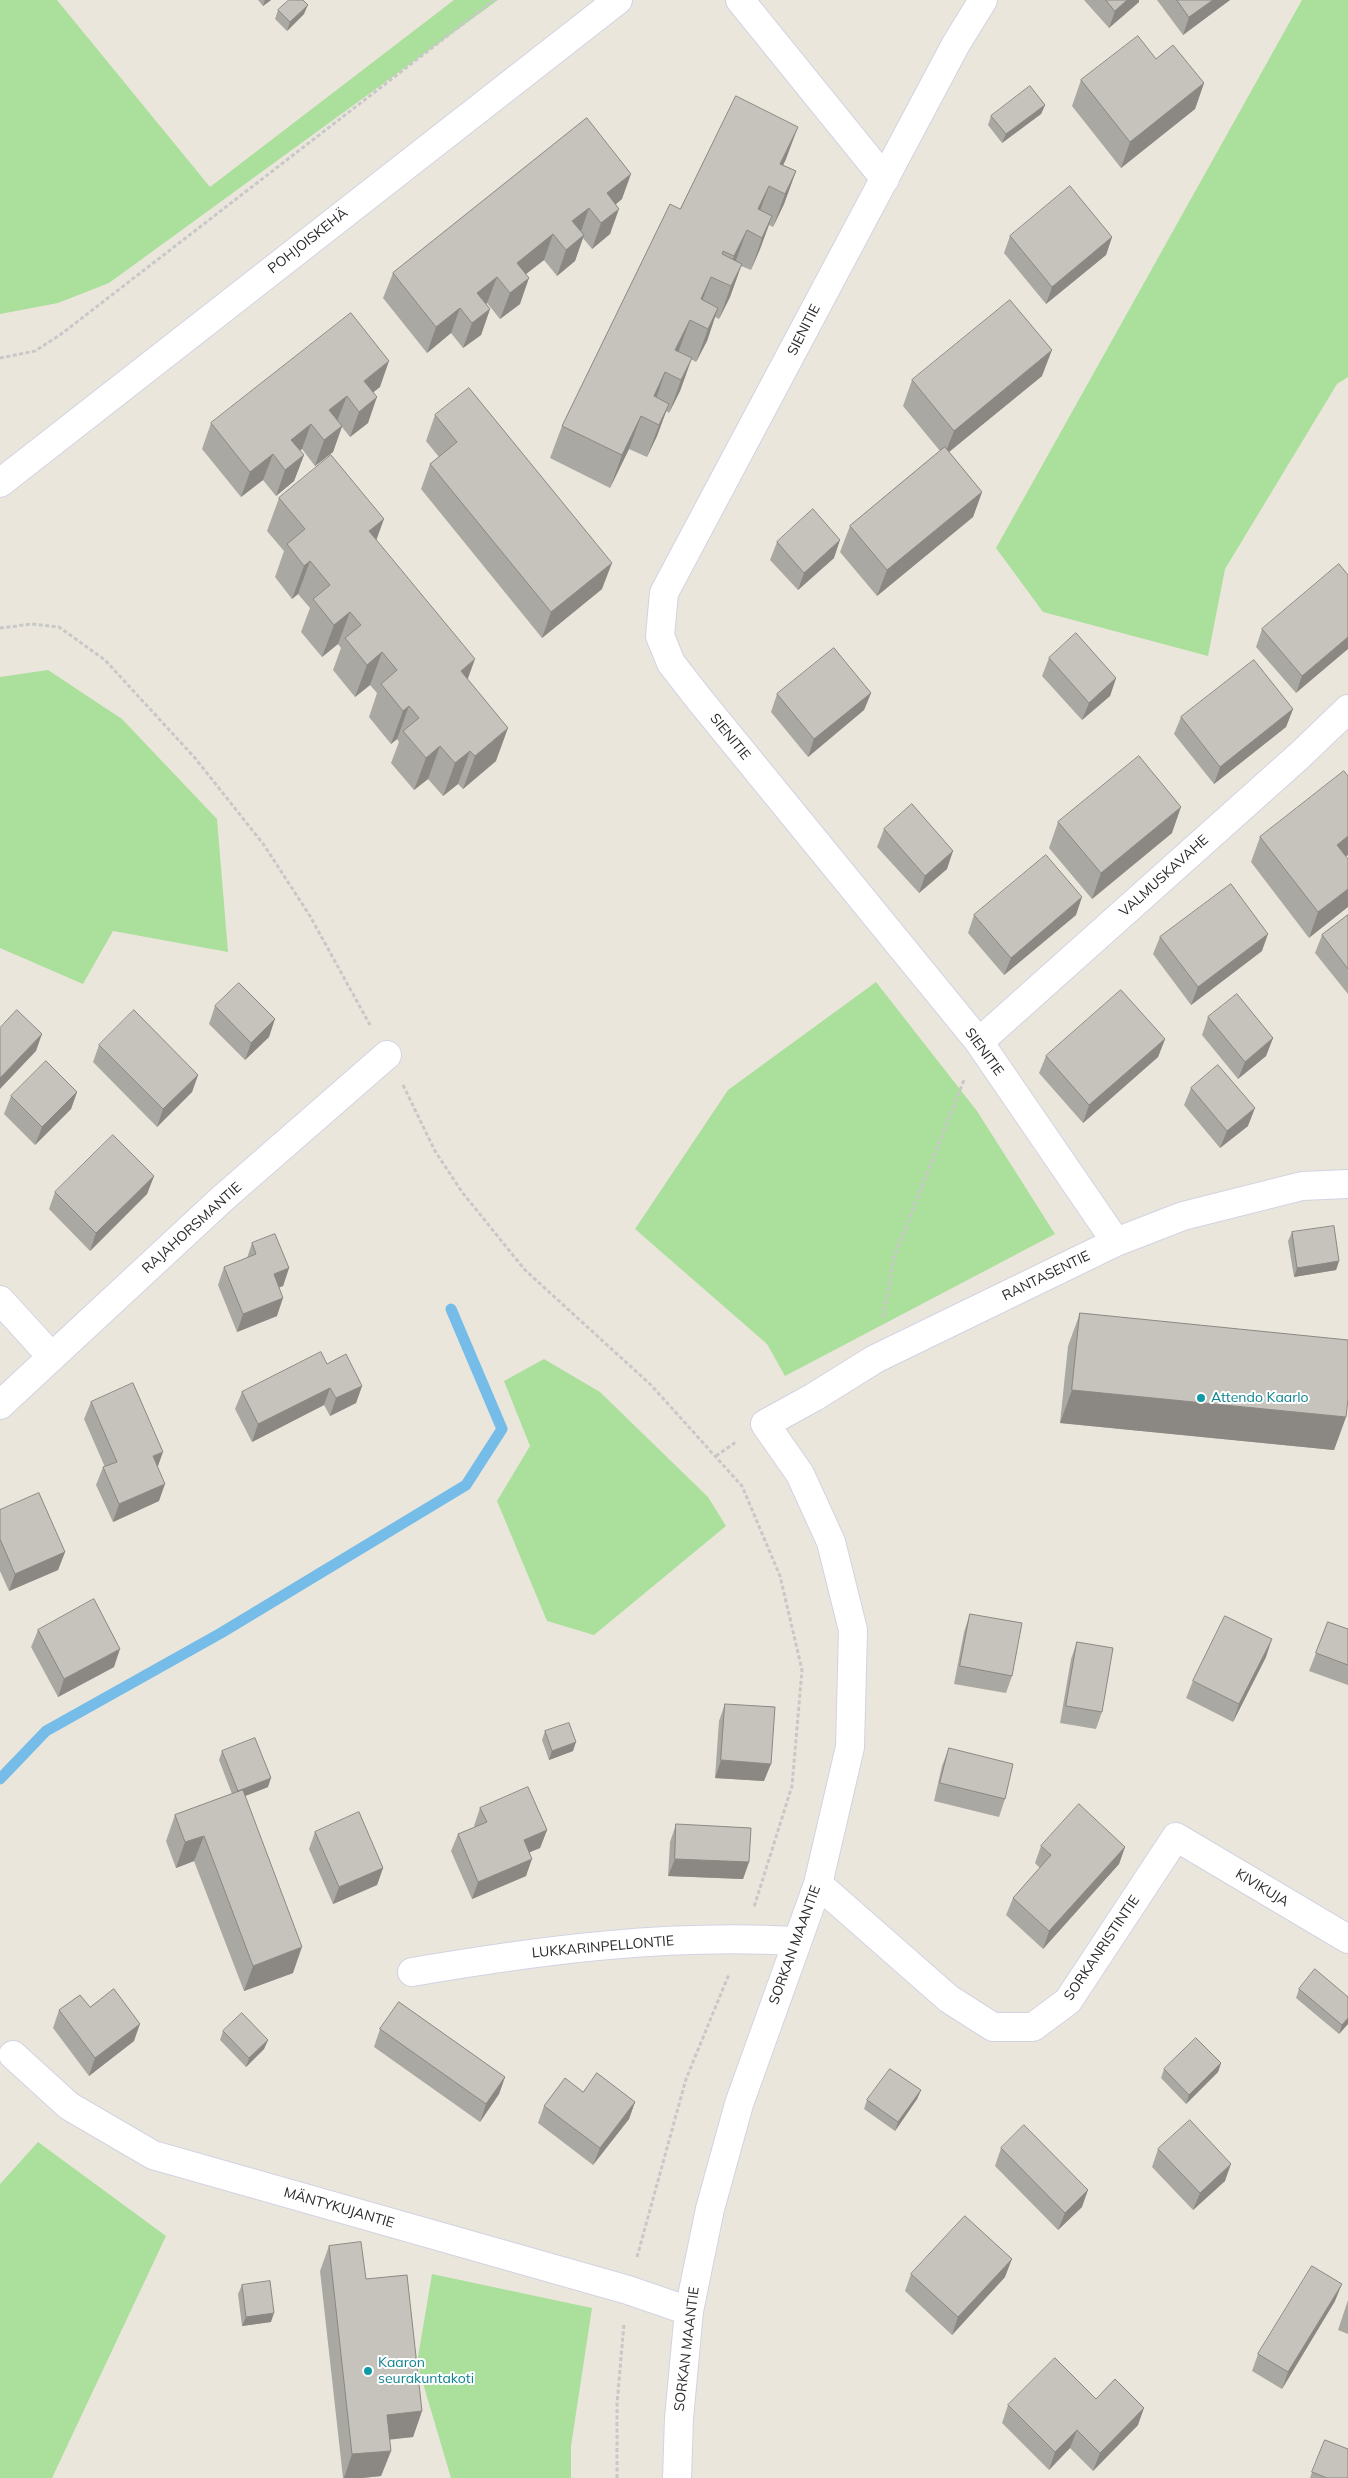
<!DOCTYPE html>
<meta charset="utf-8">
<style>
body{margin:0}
canvas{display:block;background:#ebe6dc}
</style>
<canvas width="1348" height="2478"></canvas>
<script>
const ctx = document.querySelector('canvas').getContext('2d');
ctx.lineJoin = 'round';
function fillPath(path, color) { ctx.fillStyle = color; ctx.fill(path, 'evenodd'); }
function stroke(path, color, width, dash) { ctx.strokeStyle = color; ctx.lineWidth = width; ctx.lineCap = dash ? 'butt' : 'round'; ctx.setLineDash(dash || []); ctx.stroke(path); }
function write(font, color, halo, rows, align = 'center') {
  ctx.font = font + ' Mulish,sans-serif'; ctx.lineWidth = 4; ctx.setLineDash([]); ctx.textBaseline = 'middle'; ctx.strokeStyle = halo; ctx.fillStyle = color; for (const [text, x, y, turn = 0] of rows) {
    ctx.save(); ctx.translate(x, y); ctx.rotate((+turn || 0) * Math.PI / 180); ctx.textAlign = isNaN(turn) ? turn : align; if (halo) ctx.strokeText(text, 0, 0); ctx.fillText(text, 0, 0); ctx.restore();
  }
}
fillPath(new Path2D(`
 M0,0H57L210,187L454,0H498L109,283L58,303L0,314Z
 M1302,0H1348V377L1337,384L1225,569L1208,656L1043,612L996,548Z
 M48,670L122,719L217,819L228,952L113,931L83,984L0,948V677Z
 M876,982L977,1111L1055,1234L785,1376L767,1344L635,1229L728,1090Z
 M544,1359L600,1392L708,1497L726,1526L594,1635L547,1621L497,1501L530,1446L504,1381Z
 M38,2142L166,2236L52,2478H0V2184Z
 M432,2274L592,2308L571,2446V2478H451L417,2363Z`), '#abdf9c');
stroke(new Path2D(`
 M0,1779L46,1731L221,1633L466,1485L502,1429L451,1309`), '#75bde8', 11);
const minor = new Path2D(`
 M740,0L885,179
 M983,0L956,44L664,593L660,636L671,663L699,699L979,1042L1116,1242
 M979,1042L1299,756L1348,709
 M0,1300L52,1357
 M0,1405L223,1198L387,1055
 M818,1884L949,1999L993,2027H1033L1068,2001L1176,1837L1348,1939
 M412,1972C541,1950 664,1934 796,1941
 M13,2055L69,2106L153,2155L628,2290L689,2311
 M677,2478L679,2418L689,2311L710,2209L739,2104L818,1884L850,1747L853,1630L831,1542L800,1474L765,1424L814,1397L875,1359L1116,1242L1183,1216L1302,1186L1348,1184`);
const secondary = new Path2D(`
 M0,483L618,0`);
stroke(minor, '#d2d3e2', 30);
stroke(secondary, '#d2d3e2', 30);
stroke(new Path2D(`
 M0,358L35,351L60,335L494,0
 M0,628L32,624L59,627L105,660L195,758L264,845L310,916L370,1025
 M403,1085L435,1151L462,1192L525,1270L651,1385L742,1486L780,1576L802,1670L792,1786L754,1907
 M883,1317L894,1257L964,1080
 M716,1456L736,1442
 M637,2257L686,2079L729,1974
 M617,2478V2404L624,2324`), '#c8c8c8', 3, [4, 2.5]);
stroke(minor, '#fff', 28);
stroke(secondary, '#fff', 28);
fillPath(new Path2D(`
 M258,0H271L263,6Z
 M1084,0H1139V2L1109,28Z
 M1157,0H1230L1183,35Z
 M278,10L304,14L287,31L275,19Z
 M1156,59L1204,83L1195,109L1121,168L1072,106L1081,80Z
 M1045,105L1041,114L1002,143L988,125L991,116Z
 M587,118L622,199L616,204L610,234L592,249L583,238L575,261L557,276L544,260L526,274L520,304L500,319L487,303L486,304L490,309L481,335L463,348L451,333L427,353L383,298L393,273Z
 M786,159L783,165L796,171L784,204L773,227L769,225L760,249L751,270L741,266L730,297L719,319L715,317L707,341L696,362L691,359L680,391L669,413L666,411L657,436L647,457L629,449L610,488L550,458L562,426L680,209Z
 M1010,236L1112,237L1106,255L1046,304L1004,253Z
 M1042,376L949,452L982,492L973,517L877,596L840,552L850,526L940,451L903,406L912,380Z
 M380,387L373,392L368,423L350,437L342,427L333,452L315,466L302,449L300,451L304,455L294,481L276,496L263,480L241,497L202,449L211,423Z
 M435,415L602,589L542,638L421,489L430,464L439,457L426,441Z
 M279,498L376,540L467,679L496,761L463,789L458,784L443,796L428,779L414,790L391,763L399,742L397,739L391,744L369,717L377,693L370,685L355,697L333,670L341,648L338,644L322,657L301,632L310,608L298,594L292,599L275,577L284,551L267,531Z
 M777,542L834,558L798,590L770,560Z
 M1348,575L1296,693L1256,647L1262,629Z
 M1049,658L1116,678L1110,696L1082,720L1042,676Z
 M871,693L864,710L808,757L771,712L777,694Z
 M1293,709L1286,727L1214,784L1174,734L1181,717Z
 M1058,822L1172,833L1092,899L1049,848Z
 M884,829L947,869L919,893L877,847Z
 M1260,837L1346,857L1309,938L1251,862Z
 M974,915H1076L1004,975L968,933Z
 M1348,915V994L1315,953L1322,935Z
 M1160,937L1262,951L1191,1005L1153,954Z
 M215,1006L269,1037L245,1060L209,1024Z
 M1208,1017L1273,1038L1266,1056L1238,1079L1202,1035Z
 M1165,1039L1158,1057L1083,1123L1039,1073L1046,1056Z
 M99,1045L198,1075L192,1092L157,1127L93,1062Z
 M1191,1088L1248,1126L1220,1148L1184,1105Z
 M77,1092L71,1109L35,1145L4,1114L11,1096Z
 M154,1176L147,1194L90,1251L49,1209L55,1192Z
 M1292,1232L1339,1261L1336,1270L1294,1277L1288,1241Z
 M252,1243L289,1268L283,1286L279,1287L277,1316L237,1332L218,1285L224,1267L247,1258Z
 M1080,1313L1346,1417L1334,1450L1060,1423L1068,1346Z
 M327,1364L362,1386L356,1403L330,1416L324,1405L252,1442L235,1409L242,1392Z
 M91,1402L158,1467L159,1501L113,1522L96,1485L103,1467H105L84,1419Z
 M0,1510L65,1552L58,1570L9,1591L0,1571Z
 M970,1614L1012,1676L1006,1693L954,1684L964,1632Z
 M1328,1622L1348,1629V1685L1309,1671Z
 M38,1630L114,1667L58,1697L31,1647Z
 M1077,1642L1102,1712L1096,1729L1060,1723L1071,1659Z
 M1266,1657L1233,1722L1186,1698L1193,1681Z
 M725,1704L764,1781L715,1778L719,1721Z
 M545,1731L573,1751L549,1760L542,1740Z
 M949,1748L1005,1799L999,1817L934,1801L942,1766Z
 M222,1751L268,1787L245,1796L293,1973L244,1991L194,1861L176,1868L166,1841L175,1815L232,1794L219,1760Z
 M480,1808L547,1830L540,1848L530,1852L526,1876L472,1899L451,1851L458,1834L475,1827L474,1826Z
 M676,1824L749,1862L743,1879L668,1876L670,1842Z
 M315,1832L383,1868L377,1885L333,1904L309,1849Z
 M1041,1846L1125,1847L1119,1864L1043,1949L1006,1915L1013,1898L1040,1868L1035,1863Z
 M1299,1989L1348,2024L1339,2034L1296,1998Z
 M59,2010L134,2041L89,2076L53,2028Z
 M380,2029L505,2077L499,2094L480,2122L374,2047Z
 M223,2031L268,2040L264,2049L246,2067L220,2040Z
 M1221,2063L1218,2072L1186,2104L1161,2078L1164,2069Z
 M921,2090L917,2099L895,2131L864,2109L867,2100Z
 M583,2092L635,2102L629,2119L593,2165L538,2123L544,2106Z
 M1001,2148L1082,2207L1058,2230L995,2166Z
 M1158,2149L1225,2181L1193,2210L1152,2167Z
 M329,2246L366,2279L422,2411L413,2437L389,2439L391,2451L381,2476L362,2478H343L320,2271Z
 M911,2274L1005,2277L952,2335L905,2291Z
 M242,2285L271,2322L242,2326L238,2294Z
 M1348,2300V2334L1338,2330Z
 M1335,2301L1282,2389L1252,2371L1258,2354Z
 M1096,2399L1138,2425L1093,2471L1070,2448L1049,2470L1002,2423L1008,2405Z
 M1312,2472L1348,2478H1310Z`), '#aaa8a2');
fillPath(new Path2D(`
 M265,0H271L263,6Z
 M1127,0H1139V2L1109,28L1115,11Z
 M1213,0H1230L1183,35L1189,17Z
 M308,5L304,14L287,31L290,22Z
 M1204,83L1195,109L1121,168L1130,142Z
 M1045,105L1041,114L1002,143L1006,134Z
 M798,127L786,159L772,188L780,164Z
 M796,171L784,204L773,227L785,194Z
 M631,174L622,199L598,219L607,193Z
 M769,186L757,219L758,209Z
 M589,208L580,234L572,221Z
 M619,209L610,234L592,249L601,223Z
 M772,216L760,249L751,270L762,238Z
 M747,230L735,263L724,283L734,256Z
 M553,234L544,260L508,288L517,263Z
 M584,235L575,261L557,276L566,250Z
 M1112,237L1106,255L1046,304L1052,287Z
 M742,264L730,297L719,319L731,286Z
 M497,277L487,303L468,318L477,293Z
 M711,277L699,309L701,299Z
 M529,278L520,304L500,319L510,293Z
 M460,308L451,333L427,353L436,327Z
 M718,308L707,341L696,362L708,329Z
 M490,309L481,335L463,348L472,323Z
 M690,320L678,353L675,350Z
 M1052,350L1042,376L944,456L954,431Z
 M692,358L680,391L669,413L681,380Z
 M389,361L380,387L355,407L364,381Z
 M665,372L654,405V396Z
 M347,396L337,421L329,410Z
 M377,397L368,423L350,437L359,412Z
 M669,404L657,436L647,457L659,425Z
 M641,416L629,449L610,488L622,455Z
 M311,424L302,449L282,465L291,440Z
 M342,426L333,452L315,466L324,440Z
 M273,454L263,480L241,497L250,472Z
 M304,455L294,481L276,496L285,470Z
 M982,492L973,517L877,596L887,570Z
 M384,519L372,552L369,531Z
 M840,540L834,558L798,590L804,573Z
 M310,561L298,594L292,599L304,566Z
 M612,563L602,589L542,638L551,612Z
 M350,612L338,644L322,657L334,625Z
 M1348,637V649L1296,693L1302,676Z
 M382,652L370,685L355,697L367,665Z
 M475,659L463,692L461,671Z
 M1116,678L1110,696L1082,720L1089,703Z
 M871,693L864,710L808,757L814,739Z
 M409,706L397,739L391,744L403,711Z
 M1293,709L1286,727L1214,784L1220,767Z
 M508,728L496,761L463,789L475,756Z
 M440,746L428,779L414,790L426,758Z
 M470,751L458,784L443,796L455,763Z
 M1181,807L1172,833L1092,899L1101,873Z
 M1348,836V855L1328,871L1337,845Z
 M953,851L947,869L919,893L925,876Z
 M1348,889V907L1309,938L1318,912Z
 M1082,897L1076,915L1004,975L1011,958Z
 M1268,934L1262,951L1191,1005L1198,987Z
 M275,1019L269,1037L245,1060L251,1043Z
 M42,1034L36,1051L0,1089V1078Z
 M1273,1038L1266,1056L1238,1079L1245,1062Z
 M1165,1039L1158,1057L1083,1123L1089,1105Z
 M198,1075L192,1092L157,1127L163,1109Z
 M77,1092L71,1109L35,1145L42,1127Z
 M1255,1108L1248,1126L1220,1148L1227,1131Z
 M154,1176L147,1194L90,1251L96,1233Z
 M1339,1261L1336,1270L1294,1277L1297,1268Z
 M289,1268L283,1286L267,1292L274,1274Z
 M283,1298L277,1316L237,1332L243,1314Z
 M362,1386L356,1403L330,1416L336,1398Z
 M330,1388L324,1405L252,1442L258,1424Z
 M1072,1390L1346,1417L1334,1450L1060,1423Z
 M163,1452L157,1469L153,1456Z
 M165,1484L159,1501L113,1522L119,1504Z
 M65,1552L58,1570L9,1591L15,1574Z
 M1272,1639L1266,1657L1233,1722L1239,1704Z
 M120,1649L114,1667L58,1697L64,1679Z
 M576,1742L573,1751L549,1760L552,1751Z
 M721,1760L771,1764L764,1781L715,1778Z
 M271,1778L268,1787L235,1800L238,1791Z
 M547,1830L540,1848L518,1857L524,1840Z
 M204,1836L194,1861L176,1868L185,1842Z
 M1125,1847L1119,1864L1043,1949L1049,1931Z
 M532,1859L526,1876L472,1899L478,1882Z
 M675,1859L749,1862L743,1879L668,1876Z
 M383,1868L377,1885L333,1904L339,1887Z
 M302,1947L293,1973L244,1991L253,1966Z
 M1348,2018V2024L1339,2034L1342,2025Z
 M140,2024L134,2041L89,2076L95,2058Z
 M268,2040L264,2049L246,2067L249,2058Z
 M1221,2063L1218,2072L1186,2104L1189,2095Z
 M505,2077L499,2094L480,2122L486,2104Z
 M921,2090L917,2099L895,2131L898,2122Z
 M635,2102L629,2119L593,2165L600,2148Z
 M1231,2164L1225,2181L1193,2210L1200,2193Z
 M1088,2190L1082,2207L1058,2230L1065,2213Z
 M1012,2259L1005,2277L952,2335L958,2317Z
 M1342,2284L1335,2301L1282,2389L1288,2372Z
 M274,2313L271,2322L242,2326L246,2317Z
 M1144,2408L1138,2425L1093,2471L1100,2453Z
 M422,2411L413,2437L378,2441L387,2415Z
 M1077,2430L1070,2448L1049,2470L1055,2452Z
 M391,2451L381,2476L362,2478H344L352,2454Z`), '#8b8884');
const building = new Path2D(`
 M289,0H303L308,5L290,22L278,10Z
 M1106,0H1127L1115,11Z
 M1177,0H1213L1189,17Z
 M1138,36L1156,59L1173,45L1204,83L1130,142L1081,80Z
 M1030,86L1045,105L1006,134L991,116Z
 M736,96L798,127L780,164L796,171L785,194L769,186L758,209L772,216L762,238L747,230L734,256L723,251L722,254L742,264L731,286L711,277L701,299L718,308L708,329L690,320L675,350L692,358L681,380L665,372L654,396L669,404L659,425L641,416L622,455L562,426L670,204L680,209Z
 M587,118L631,174L607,193L619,209L601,223L589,208L572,221L584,235L566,250L553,234L517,263L529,278L510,293L497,277L477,293L490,309L472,323L460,308L436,327L393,273Z
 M1070,186L1112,237L1052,287L1010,236Z
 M1010,300L1052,350L954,431L912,380Z
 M351,313L389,361L364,381L377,397L359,412L347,396L329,410L342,426L324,440L311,424L291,440L304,455L285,470L273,454L250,472L211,423Z
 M469,388L612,563L551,612L430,464L457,442L435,415Z
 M945,447L982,492L887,570L850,526Z
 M331,455L384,519L369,531L475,659L461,671L508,728L475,756L470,751L455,763L440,746L426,758L403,731L419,718L409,706L403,711L381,684L397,670L382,652L367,665L345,638L361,625L350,612L334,625L313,599L330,585L310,561L304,566L287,544L305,529L279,498Z
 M813,509L840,540L804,573L777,542Z
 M1339,564L1348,575V637L1302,676L1262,629Z
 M1076,633L1116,678L1089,703L1049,658Z
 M834,648L871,693L814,739L777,694Z
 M1254,660L1293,709L1220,767L1181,717Z
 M1139,756L1181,807L1101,873L1058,822Z
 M1344,771L1348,776V836L1337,845L1348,859V889L1318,912L1260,837Z
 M912,804L953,851L925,876L884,829Z
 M1046,855L1082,897L1011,958L974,915Z
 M1231,884L1268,934L1198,987L1160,937Z
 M1348,915V969L1322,935Z
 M239,983L275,1019L251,1043L215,1006Z
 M1121,990L1165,1039L1089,1105L1046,1056Z
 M1237,994L1273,1038L1245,1062L1208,1017Z
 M17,1010L42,1034L0,1078V1028Z
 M134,1010L198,1075L163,1109L99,1045Z
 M46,1061L77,1092L42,1127L11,1096Z
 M1218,1065L1255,1108L1227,1131L1191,1088Z
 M113,1135L154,1176L96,1233L55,1192Z
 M1334,1226L1339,1261L1297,1268L1292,1232Z
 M275,1234L289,1268L274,1274L283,1298L243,1314L224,1267L256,1254L252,1243Z
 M1080,1313L1348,1340V1399L1346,1417L1072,1390Z
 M321,1352L327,1364L346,1354L362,1386L336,1398L330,1388L258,1424L242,1392Z
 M133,1383L163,1452L153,1456L165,1484L119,1504L103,1467L117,1462L91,1402Z
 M39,1493L65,1552L15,1574L0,1539V1510Z
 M94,1599L120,1649L64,1679L38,1630Z
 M970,1614L1022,1623L1012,1676L960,1666Z
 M1225,1616L1272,1639L1239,1704L1193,1681Z
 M1328,1622L1348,1629V1665L1316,1653Z
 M1077,1642L1113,1648L1102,1712L1066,1706Z
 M725,1704L775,1707L771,1764L721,1760Z
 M569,1723L576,1742L552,1751L545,1731Z
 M255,1738L271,1778L238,1791L222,1751Z
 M949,1748L1013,1764L1005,1799L940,1783Z
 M528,1787L547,1830L524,1840L532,1859L478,1882L458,1834L487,1822L480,1808Z
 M243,1790L302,1947L253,1966L204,1836L185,1842L175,1815Z
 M1079,1804L1125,1847L1049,1931L1013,1898L1051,1855L1041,1846Z
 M359,1812L383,1868L339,1887L315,1832Z
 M676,1824L751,1828L749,1862L675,1859Z
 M1315,1969L1348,1997V2018L1342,2025L1299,1989Z
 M114,1989L140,2024L95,2058L59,2010L80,1995L90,2007Z
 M399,2002L505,2077L486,2104L380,2029Z
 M242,2013L268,2040L249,2058L223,2031Z
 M1196,2038L1221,2063L1189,2095L1164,2069Z
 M890,2069L921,2090L898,2122L867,2100Z
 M597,2073L635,2102L600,2148L544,2106L565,2078L583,2092Z
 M1190,2120L1231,2164L1200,2193L1158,2149Z
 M1024,2125L1088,2190L1065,2213L1001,2148Z
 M965,2216L1012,2259L958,2317L911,2274Z
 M361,2242L366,2279L407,2275L422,2411L387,2415L391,2451L352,2454L329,2246Z
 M1312,2266L1342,2284L1288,2372L1258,2354Z
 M270,2281L274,2313L246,2317L242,2285Z
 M1055,2358L1096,2399L1115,2379L1144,2408L1100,2453L1077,2430L1055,2452L1008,2405Z
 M1325,2440L1348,2449V2478H1327L1312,2472Z`);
fillPath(building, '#c6c3bc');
stroke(building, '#8b8884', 1);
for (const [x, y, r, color] of [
 [1201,1398,5,"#0f9aa8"],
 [368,2371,5,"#0f9aa8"]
]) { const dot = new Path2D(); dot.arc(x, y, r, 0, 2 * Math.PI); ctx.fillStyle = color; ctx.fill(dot); stroke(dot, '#fff', 2); }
write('14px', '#2a2a2a', '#fff', [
 ["POHJOISKEHÄ",308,241,-38],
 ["SIENITIE",804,330,-63],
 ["SIENITIE",730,737,51],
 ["VALMUSKAVAHE",1164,876,-42],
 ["SIENITIE",984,1052,54],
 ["RAJAHORSMANTIE",192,1228,-42],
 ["RANTASENTIE",1046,1276,-26],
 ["KIVIKUJA",1262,1888,31],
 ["SORKAN MAANTIE",795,1945,-70],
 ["LUKKARINPELLONTIE",603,1947,-5],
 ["SORKANRISTINTIE",1102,1948,-56],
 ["MÄNTYKUJANTIE",339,2208,16],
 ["SORKAN MAANTIE",687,2349,-83]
]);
write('14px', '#0d838f', '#fff', [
 ["Attendo Kaarlo",1211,1398],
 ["Kaaron",378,2363],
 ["seurakuntakoti",378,2379]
], 'left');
</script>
